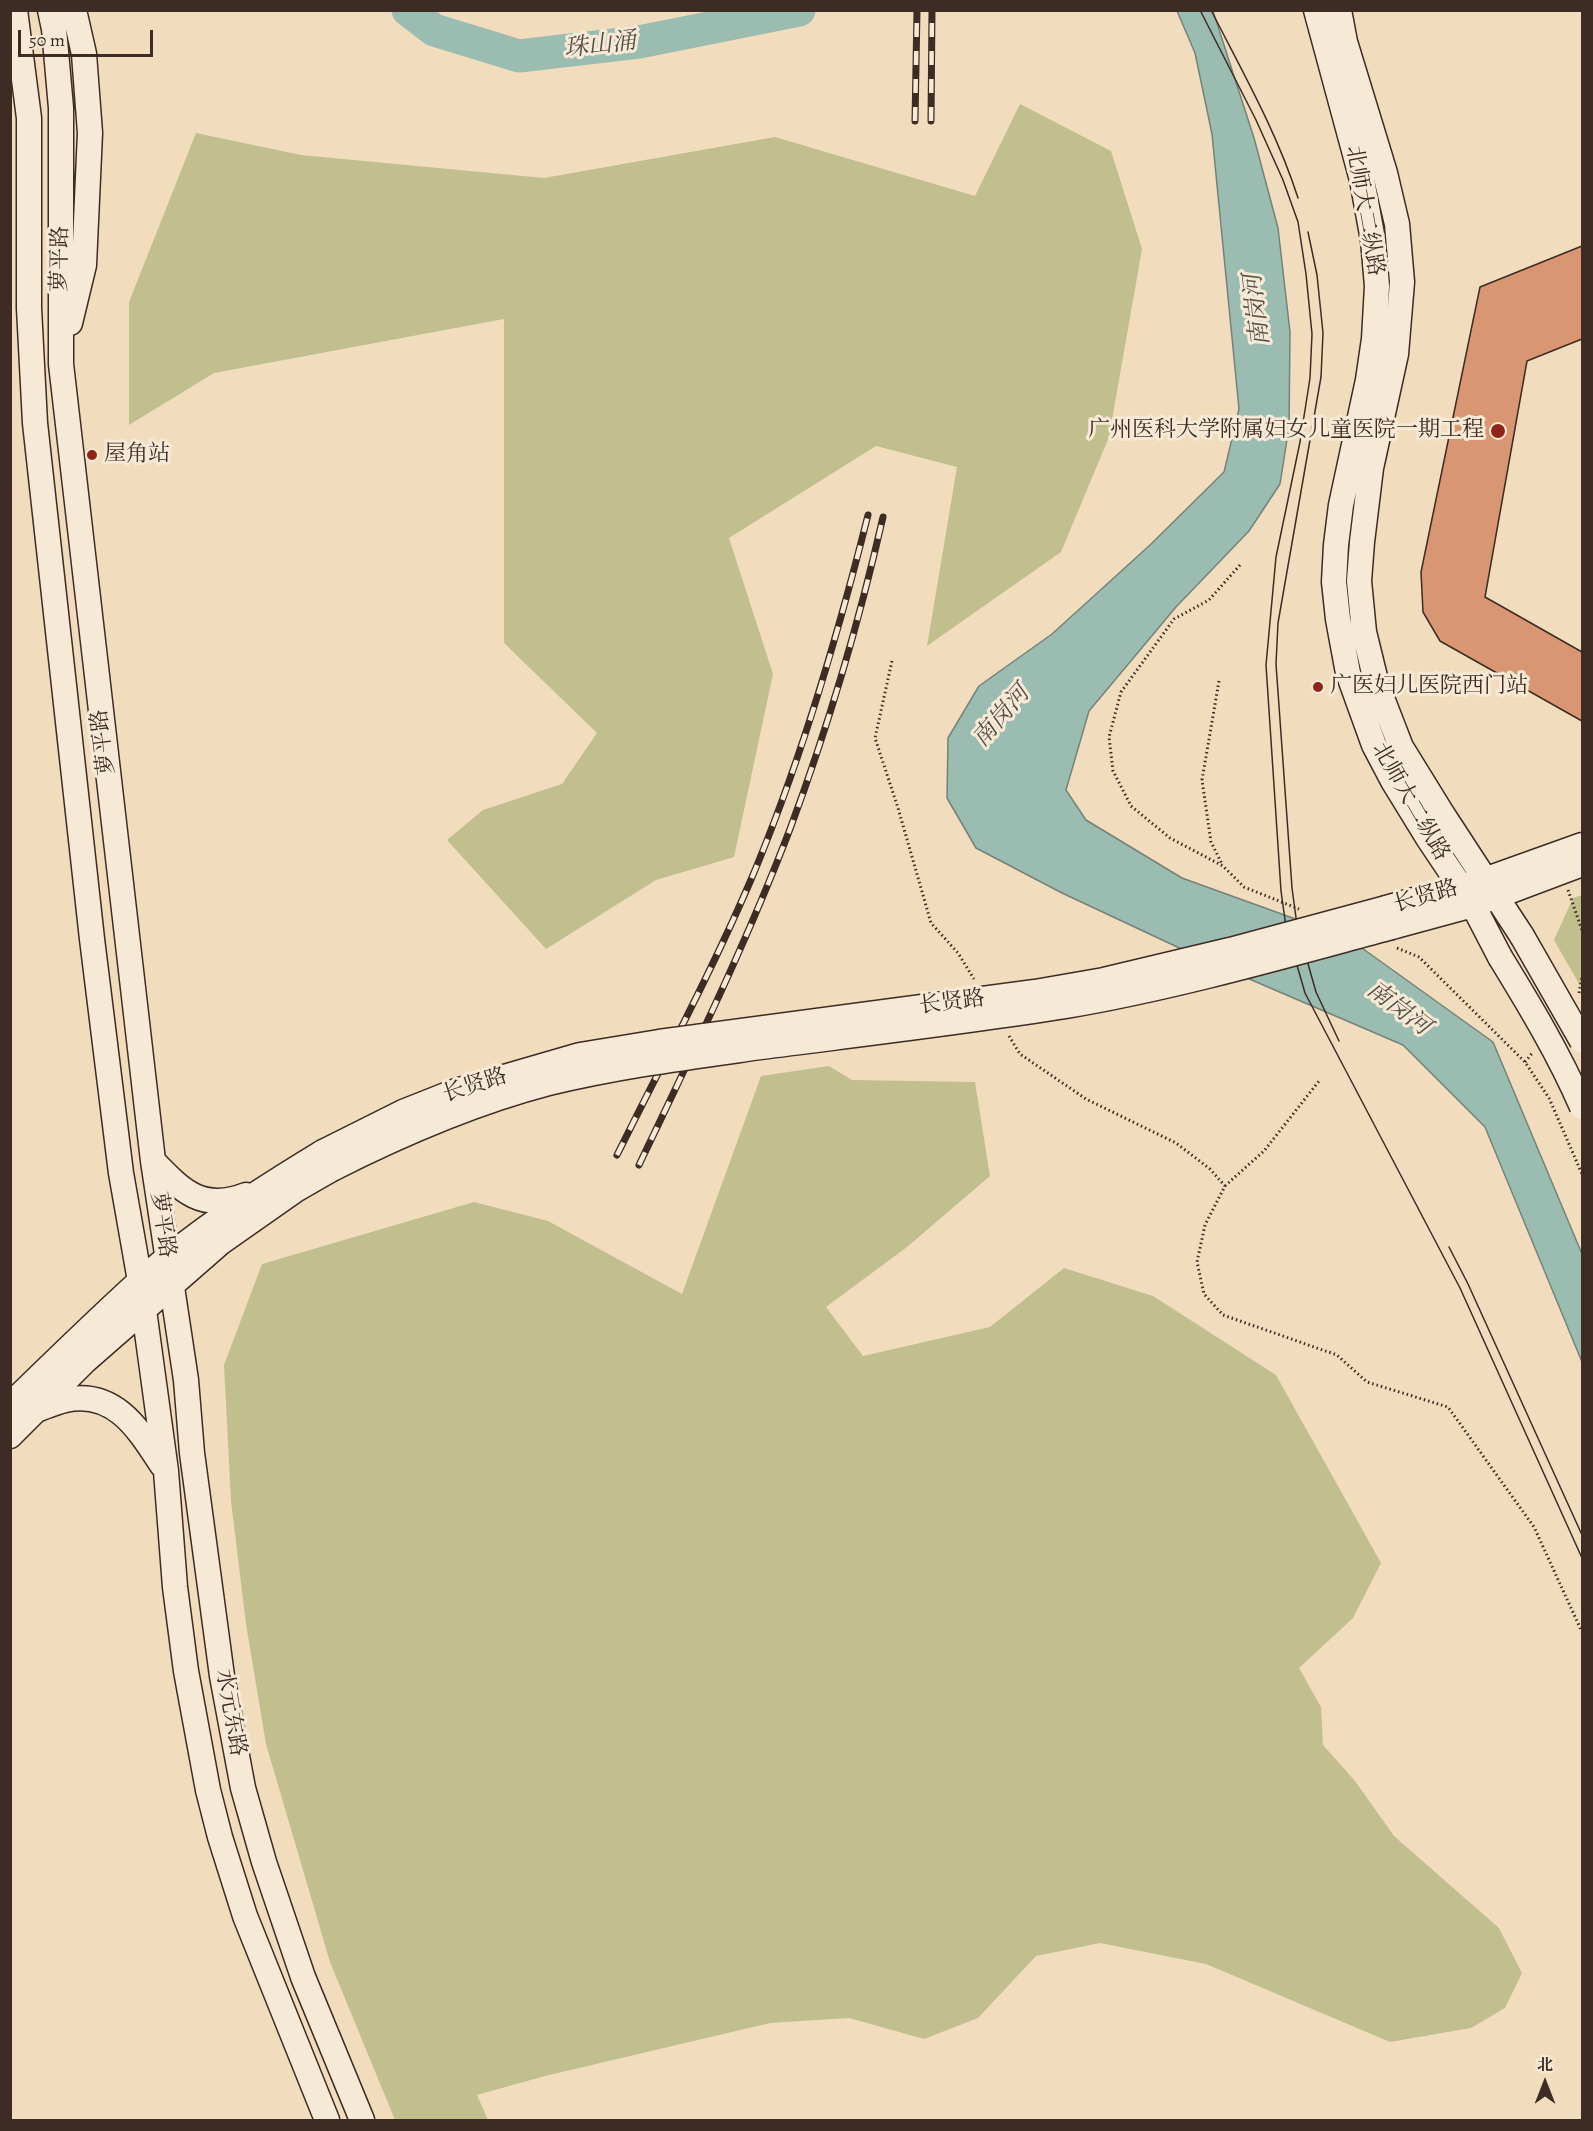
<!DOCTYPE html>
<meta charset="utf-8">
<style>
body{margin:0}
#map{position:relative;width:1593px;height:2131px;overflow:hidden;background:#f1ddbe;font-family:Alegreya,"Noto Serif SC",serif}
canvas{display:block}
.frame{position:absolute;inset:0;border:12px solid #3d2b24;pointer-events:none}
.north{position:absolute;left:1515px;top:2053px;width:60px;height:60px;-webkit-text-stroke:4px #f6e9d5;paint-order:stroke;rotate:0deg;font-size:16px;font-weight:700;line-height:24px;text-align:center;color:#3d2b24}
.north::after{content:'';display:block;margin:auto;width:21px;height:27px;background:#3d2b24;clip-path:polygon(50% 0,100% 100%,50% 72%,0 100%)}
.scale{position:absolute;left:18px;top:30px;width:135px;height:27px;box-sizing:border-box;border:3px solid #3d2b24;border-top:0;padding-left:8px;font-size:18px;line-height:21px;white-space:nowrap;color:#3d2b24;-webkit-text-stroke:4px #f6e9d5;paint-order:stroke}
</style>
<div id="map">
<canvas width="1593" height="2131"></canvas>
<div class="frame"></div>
<div class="north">北</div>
<div class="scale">50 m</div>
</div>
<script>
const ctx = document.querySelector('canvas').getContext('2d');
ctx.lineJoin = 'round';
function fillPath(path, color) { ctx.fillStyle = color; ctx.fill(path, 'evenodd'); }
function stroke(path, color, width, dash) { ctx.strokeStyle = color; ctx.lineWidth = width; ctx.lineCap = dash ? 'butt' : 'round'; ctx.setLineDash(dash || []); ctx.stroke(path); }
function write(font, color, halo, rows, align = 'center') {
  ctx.font = font + ' Alegreya,"Noto Serif SC",serif'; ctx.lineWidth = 6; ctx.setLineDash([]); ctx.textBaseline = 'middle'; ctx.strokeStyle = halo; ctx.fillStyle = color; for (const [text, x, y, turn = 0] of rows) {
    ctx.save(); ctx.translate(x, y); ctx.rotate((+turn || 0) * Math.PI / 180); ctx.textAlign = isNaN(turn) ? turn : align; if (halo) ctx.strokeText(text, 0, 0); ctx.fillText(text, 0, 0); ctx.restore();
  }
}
fillPath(new Path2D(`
 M1020,104L1111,151L1142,249L1109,437L1061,552L927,646L957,467L876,446L729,538L773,674L734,857L656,880L546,949L447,840L483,810L562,784L597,733L504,643V319L214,373L129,425V302L196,133L301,155L544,178L775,137L975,196Z
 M1582,895V989L1554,940L1573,898Z
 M829,1066L852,1080L975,1082L990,1176L907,1247L826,1307L863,1356L990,1327L1064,1268L1153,1296L1276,1375L1381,1563L1353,1618L1299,1668L1321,1707L1323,1745L1355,1781L1394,1836L1499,1928L1522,1973L1505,2008L1471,2028L1390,2042L1206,1964L1100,1943L1036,1956L978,2018L924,2039L849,2018L770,2023L545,2076L477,2095L488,2120H395L330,1962L266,1744L246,1624L231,1501L224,1365L262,1264L474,1202L548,1221L682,1294L761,1076Z`), '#c1bf8d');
const water = new Path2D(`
 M1177,11H1213L1254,138L1278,228L1290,332L1289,427L1280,484L1249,531L1176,607L1089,711L1066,790L1086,820L1182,878L1348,938L1493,1042L1582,1254V1362L1485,1127L1403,1045L1205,960L1062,893L976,848L947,798L948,738L979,686L1052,634L1150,545L1224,472L1239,409L1212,134L1195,53Z`);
fillPath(water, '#9bbcb0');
stroke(water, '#758278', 1.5);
stroke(new Path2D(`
 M408,10L434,30L519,56L639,42L799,10`), '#9bbcb0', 33);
const building = new Path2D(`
 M1582,246V339L1527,361L1485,597L1582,652V721L1440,641L1423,612L1421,572L1480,287Z`);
fillPath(building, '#d99673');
stroke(building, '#3d2b24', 1.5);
const secondary = new Path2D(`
 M15,10L29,118V308L35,423L92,939L121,1173L140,1281L166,1471L175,1587L186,1671L208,1790L220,1837L245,1916L327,2120
 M50,10L54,29L61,108V364L153,1161L186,1380L192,1453L222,1676L243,1788L264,1862L303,1977L362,2120
 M1316,10L1362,180L1373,240L1377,286L1374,339L1368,380L1341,505L1336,545L1334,582L1338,619L1348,673L1374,745L1393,781L1428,838L1473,905L1500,957
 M1339,10L1345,42L1385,173L1397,224L1402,282L1396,354L1371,468L1362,542L1359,581L1364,632L1377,685L1401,747L1443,815L1522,936
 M70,323L84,265L90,133L84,54L74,10
 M1386,908L1487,879L1582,845
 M1392,927L1473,905L1582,864
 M153,1161C182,1191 202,1212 246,1195
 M10,1405C53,1363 96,1321 140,1281C196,1231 259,1191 323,1152
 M39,1409C47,1406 56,1402 65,1400C115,1389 139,1430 162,1465
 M10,1436L85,1361L220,1243L297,1189L330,1170`);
stroke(secondary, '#3d2b24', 27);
stroke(new Path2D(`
 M1240,565L1209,600L1174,619L1121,692L1109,737L1113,771L1131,806L1170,838L1223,866L1244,887L1299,909
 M892,661L875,738L898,808L931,923L958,953L974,979
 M1219,681L1202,780L1211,842L1222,864
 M1568,890L1582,930
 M1397,948L1419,957L1525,1062L1549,1098L1582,1174
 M1579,993L1582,977
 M1009,1036L1020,1054L1086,1099L1176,1143L1210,1169L1225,1186L1205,1225L1197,1262L1204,1294L1223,1315L1337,1355L1367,1382L1448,1407L1534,1527L1582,1632
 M1525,1062L1533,1052
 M1225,1186L1264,1151L1319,1081`), '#3d2b24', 3, [1.5, 3]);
stroke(secondary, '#f6e9d5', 24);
stroke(new Path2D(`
 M1200,10L1256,120L1283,180L1298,222L1306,274L1312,334L1310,378L1300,442L1276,557L1266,665L1281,891L1286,927L1305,993L1460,1288L1582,1558
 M1211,10C1242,71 1277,132 1298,198
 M1308,232L1317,275L1323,333L1321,377L1278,623L1276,664L1292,888L1297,925L1316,992L1339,1041
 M1449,1247L1468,1284L1582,1535`), '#3d2b24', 1.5);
const rail = new Path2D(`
 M915,121L917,10
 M931,121L932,10
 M617,1155C662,1064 710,975 750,882C800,764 837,639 868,515
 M639,1165C692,1054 746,944 790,829C828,727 859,623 883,517`);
stroke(rail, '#3d2b24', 7);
stroke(rail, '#f6e9d5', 4.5, [14]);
const secondaryBridge = new Path2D(`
 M1522,936L1582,1041
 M1500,957C1530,1006 1559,1054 1582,1107
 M323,1152L403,1112L456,1091L580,1055L659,1042L1035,992L1104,980L1230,950L1386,908
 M330,1170C401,1134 472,1103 549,1083C619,1066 690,1057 761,1047C862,1034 965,1022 1066,1006C1177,987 1284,956 1392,927`);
stroke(secondaryBridge, '#3d2b24', 27, []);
stroke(secondaryBridge, '#f6e9d5', 24);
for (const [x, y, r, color] of [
 [1498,431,8,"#8f2418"],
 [92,455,6,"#8f2418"],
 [1318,687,6,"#8f2418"]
]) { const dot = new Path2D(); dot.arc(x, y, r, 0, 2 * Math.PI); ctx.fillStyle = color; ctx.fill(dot); stroke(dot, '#f6e9d5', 2); }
write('22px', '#3d2b24', '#f6e9d5', [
 ["北师大二纵路",1364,211,80],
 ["萝平路",61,259,-89],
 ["萝平路",104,742,-97],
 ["北师大二纵路",1410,802,60],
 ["长贤路",1426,897,-16],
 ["长贤路",952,1003,-7],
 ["长贤路",475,1086,-18],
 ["萝平路",162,1225,82],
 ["水元东路",230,1713,80]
]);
write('22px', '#3d2b24', '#f6e9d5', [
 ["广州医科大学附属妇女儿童医院一期工程",1484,431,"right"],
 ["屋角站",104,455],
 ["广医妇儿医院西门站",1330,687]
], 'left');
write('italic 24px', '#544f47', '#f6e9d5', [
 ["珠山涌",600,46,-7],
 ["南岗河",1258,310,-97],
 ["南岗河",1002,717,-49],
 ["南岗河",1398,1009,37]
]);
</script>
